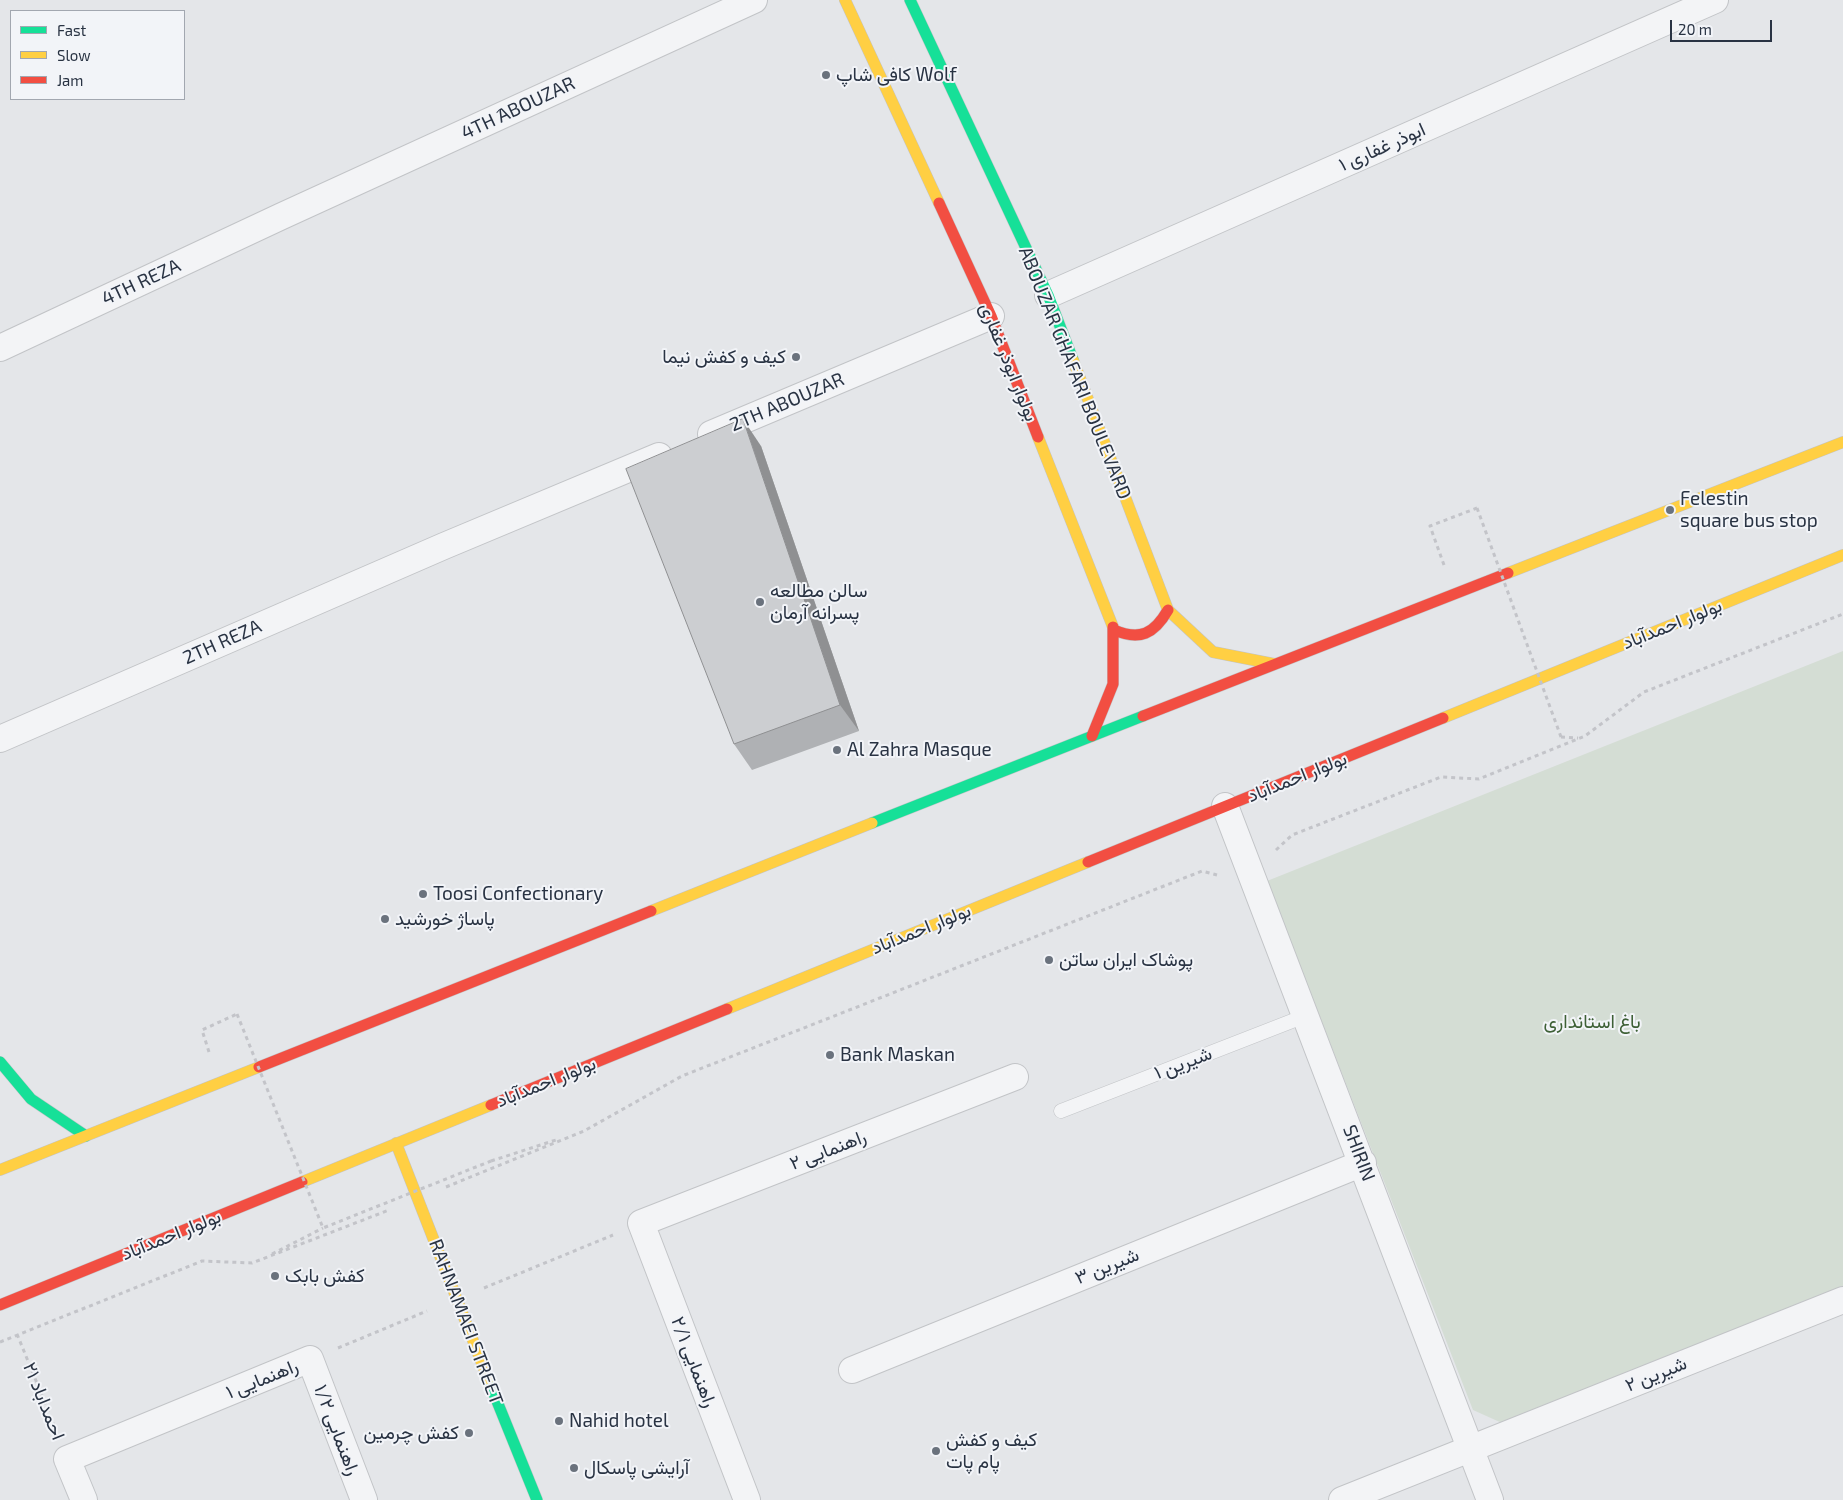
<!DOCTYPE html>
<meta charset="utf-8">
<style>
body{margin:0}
#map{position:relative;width:1843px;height:1500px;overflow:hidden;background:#e4e6e9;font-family:"Exo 2",sans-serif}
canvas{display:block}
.legend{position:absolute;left:10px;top:10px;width:175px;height:90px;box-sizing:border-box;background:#f2f4f8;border:1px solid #a2a7b0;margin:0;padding:6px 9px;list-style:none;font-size:15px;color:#293343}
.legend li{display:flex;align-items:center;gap:10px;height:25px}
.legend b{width:25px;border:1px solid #a2a7b0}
.scale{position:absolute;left:1670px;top:20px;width:102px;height:22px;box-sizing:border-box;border:2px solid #293343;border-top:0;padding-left:6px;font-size:15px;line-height:18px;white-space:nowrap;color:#293343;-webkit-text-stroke:4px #f2f4f8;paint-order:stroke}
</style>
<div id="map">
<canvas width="1843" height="1500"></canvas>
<ul class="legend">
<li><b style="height:6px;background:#16e098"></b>Fast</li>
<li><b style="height:6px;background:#ffcf43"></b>Slow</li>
<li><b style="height:6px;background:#f24e42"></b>Jam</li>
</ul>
<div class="scale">20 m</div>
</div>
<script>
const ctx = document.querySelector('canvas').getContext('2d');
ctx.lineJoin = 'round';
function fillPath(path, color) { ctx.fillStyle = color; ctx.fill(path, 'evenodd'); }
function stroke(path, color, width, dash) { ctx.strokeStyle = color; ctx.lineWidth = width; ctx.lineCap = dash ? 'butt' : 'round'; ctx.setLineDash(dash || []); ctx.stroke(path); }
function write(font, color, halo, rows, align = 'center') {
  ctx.font = font + ' "Exo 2",Vazirmatn,sans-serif'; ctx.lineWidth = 4; ctx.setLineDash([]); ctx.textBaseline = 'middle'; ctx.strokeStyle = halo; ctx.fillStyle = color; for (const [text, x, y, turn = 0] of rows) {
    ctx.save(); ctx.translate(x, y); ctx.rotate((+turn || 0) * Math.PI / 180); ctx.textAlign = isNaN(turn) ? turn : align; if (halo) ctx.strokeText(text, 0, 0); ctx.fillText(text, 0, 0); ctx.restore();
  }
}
fillPath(new Path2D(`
 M1843,651V1286L1502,1423L1473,1410L1267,881Z`), '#d4ddd4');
const lane = new Path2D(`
 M1061,1111L1305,1016`);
const street = new Path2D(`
 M1048,295L1715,0
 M0,348L282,216L754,0
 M711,434L991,316
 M0,739L444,546L659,456
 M1225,806L1490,1500
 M852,1370L1363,1163
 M84,1500L67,1459L310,1359L364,1500
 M747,1500L641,1223L1015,1077
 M1342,1500L1843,1300`);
const fast = new Path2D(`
 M910,0L1048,295L1073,360
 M872,823L1143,716
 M0,1062L31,1099L86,1136
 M488,1379L537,1500`);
const slow = new Path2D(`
 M845,0L939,203
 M1073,360L1168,610L1213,652L1274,664
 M1038,437L1113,627
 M1508,573L1843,442
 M1443,718L1843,555
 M651,911L872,823
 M727,1009L1088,862
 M396,1143L488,1379
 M0,1170L259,1067
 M302,1182L491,1105`);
const jam = new Path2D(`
 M939,203L991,316L1038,437
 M1114,630C1140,641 1154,634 1168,610
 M1143,716L1508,573
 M1092,736L1113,684V627
 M1088,862L1443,718
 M259,1067L651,911
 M491,1105L727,1009
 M0,1305L302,1182`);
stroke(lane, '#c2c4c7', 15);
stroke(street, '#c2c4c7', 28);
stroke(fast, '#c2c4c7', 12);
stroke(slow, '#c2c4c7', 12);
stroke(jam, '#c2c4c7', 12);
stroke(new Path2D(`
 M1444,565L1430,526L1477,508
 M1561,737L1578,738
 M1276,850L1292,835L1441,777L1479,779L1585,736L1644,692L1843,614
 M209,1052L202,1030L237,1014
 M491,1161L559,1139
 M446,1187L584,1131L682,1076L1202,871L1217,875
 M272,1254L323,1228
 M484,1288L613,1235
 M17,1334L56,1430
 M0,1342L202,1261L252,1263L389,1210
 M338,1348L427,1311`), '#c3c4c9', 3, [4, 4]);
stroke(lane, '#f3f4f6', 14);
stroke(street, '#f3f4f6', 26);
stroke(fast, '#16e098', 11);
stroke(slow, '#ffcf43', 11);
stroke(jam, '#f24e42', 11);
stroke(new Path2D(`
 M1477,508L1561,737
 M237,1014L323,1228L491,1161`), '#c3c4c9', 3, [4, 4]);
fillPath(new Path2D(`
 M761,446L859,731L752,770L734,744Z`), '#afb1b4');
fillPath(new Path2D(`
 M743,419L761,446L859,731L840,705Z`), '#8f9092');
const building = new Path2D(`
 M743,419L840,705L734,744L626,469Z`);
fillPath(building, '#ccced1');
stroke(building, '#8f9092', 1);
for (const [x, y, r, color] of [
 [826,75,5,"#6a727d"],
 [796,357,5,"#6a727d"],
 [1670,510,5,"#6a727d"],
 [760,602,5,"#6a727d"],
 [837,750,5,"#6a727d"],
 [423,894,5,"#6a727d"],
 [385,919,5,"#6a727d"],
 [1049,960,5,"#6a727d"],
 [830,1055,5,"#6a727d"],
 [275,1276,5,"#6a727d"],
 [559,1421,5,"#6a727d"],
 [469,1433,5,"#6a727d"],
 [936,1451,5,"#6a727d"],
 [574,1468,5,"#6a727d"]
]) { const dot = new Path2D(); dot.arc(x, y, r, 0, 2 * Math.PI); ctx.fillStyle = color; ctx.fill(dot); stroke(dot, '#f2f4f8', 2); }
write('19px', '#293343', '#f2f4f8', [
 ["کافی شاپ Wolf",836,75],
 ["کیف و کفش نیما",786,357,"right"],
 ["Felestin",1680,499],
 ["square bus stop",1680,521],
 ["سالن مطالعه",770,591],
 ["پسرانه آرمان",770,613],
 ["Al Zahra Masque",847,750],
 ["Toosi Confectionary",433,894],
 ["پاساژ خورشید",395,919],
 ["پوشاک ایران ساتن",1059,960],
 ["Bank Maskan",840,1055],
 ["کفش بابک",285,1276],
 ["Nahid hotel",569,1421],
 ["کفش چرمین",459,1433,"right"],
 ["کیف و کفش",946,1440],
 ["پام پات",946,1462],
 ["آرایشی پاسکال",584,1468]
], 'left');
write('19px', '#293343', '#f2f4f8', [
 ["4TH َABOUZAR",518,108,-25],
 ["ابوذر غفاری ۱",1382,147,-24],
 ["4TH REZA",141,282,-25],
 ["بولوار ابوذر غفاری",1009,362,68],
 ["ABOUZAR GHAFARI BOULEVARD",1075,373,68],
 ["2TH ABOUZAR",787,402,-23],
 ["بولوار احمدآباد",1672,624,-22],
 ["2TH REZA",222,642,-24],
 ["بولوار احمدآباد",1297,777,-22],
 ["بولوار احمدآباد",921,929,-22],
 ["شیرین ۱",1183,1063,-21],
 ["بولوار احمدآباد",546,1082,-22],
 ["راهنمایی ۲",828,1150,-21],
 ["SHIRIN",1359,1153,69],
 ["بولوار احمدآباد",171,1235,-22],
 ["شیرین ۳",1107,1266,-22],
 ["RAHNAMAEI STREET",466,1322,69],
 ["راهنمایی ۲/۱",694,1362,69],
 ["شیرین ۲",1656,1374,-22],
 ["راهنمایی ۱",262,1379,-22],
 ["احمداباد ۲۱",44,1401,68],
 ["راهنمایی ۱/۲",337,1430,69]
]);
write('19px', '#3e6036', '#f2f4f8', [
 ["باغ استانداری",1592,1022]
]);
</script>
